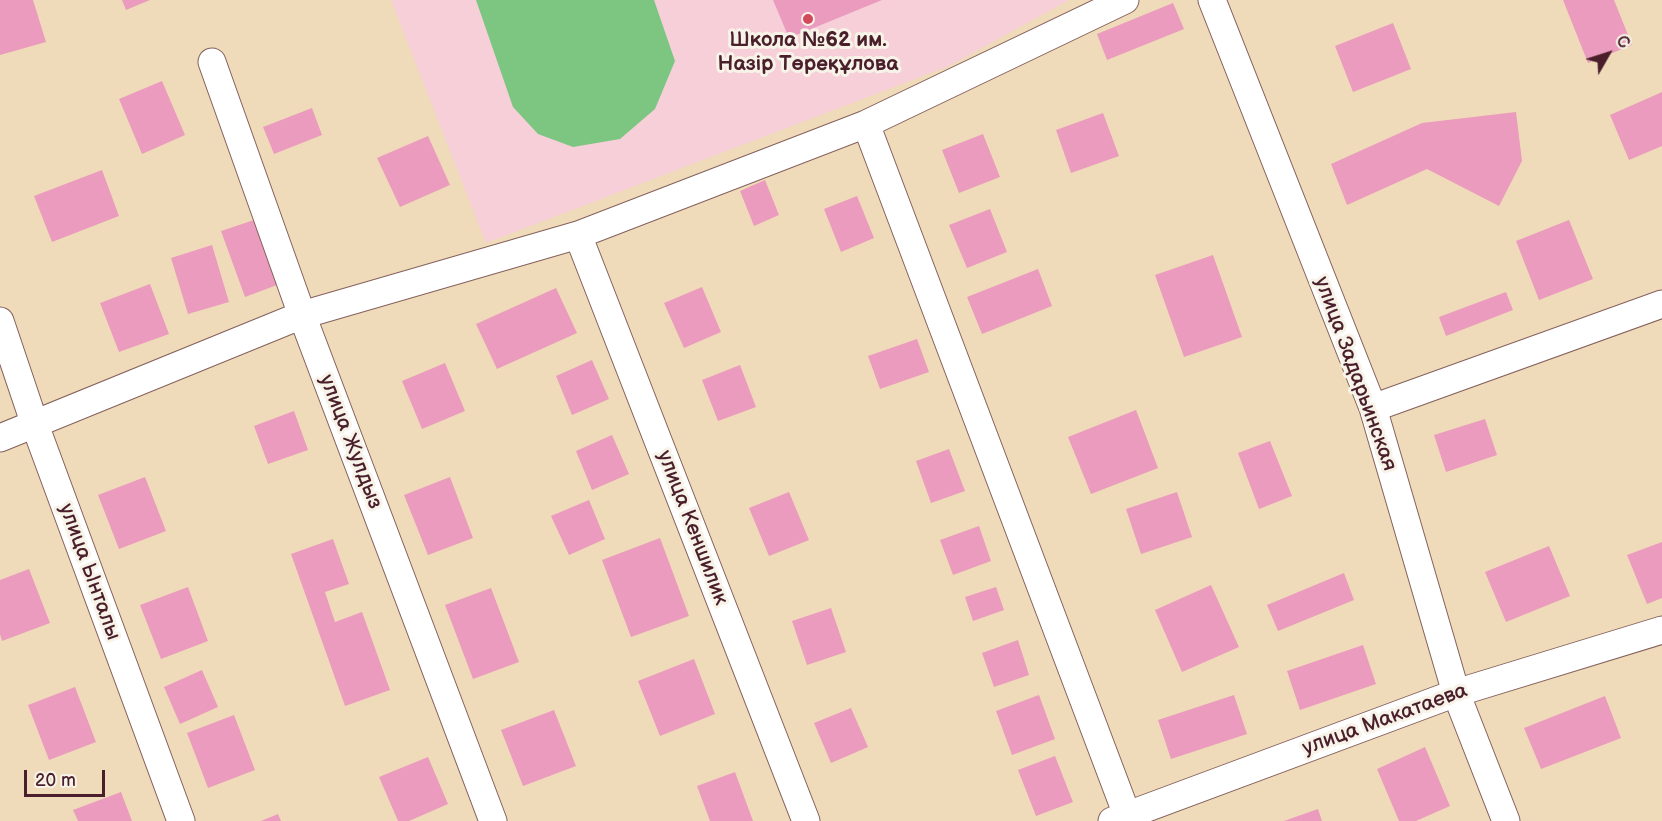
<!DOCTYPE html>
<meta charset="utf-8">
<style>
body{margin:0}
#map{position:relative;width:1662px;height:821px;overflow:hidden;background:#efdbb9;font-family:"Balsamiq Sans",sans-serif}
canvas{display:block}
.north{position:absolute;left:1578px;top:24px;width:60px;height:60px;-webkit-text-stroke:4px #f7f3e8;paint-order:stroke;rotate:51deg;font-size:16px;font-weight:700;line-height:24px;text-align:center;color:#4a1f2b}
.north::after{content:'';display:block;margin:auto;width:21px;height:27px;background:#4a1f2b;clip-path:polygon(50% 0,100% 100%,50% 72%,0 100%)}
.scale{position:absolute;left:24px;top:770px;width:81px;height:27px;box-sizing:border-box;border:3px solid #4a1f2b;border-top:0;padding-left:8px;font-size:18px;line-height:21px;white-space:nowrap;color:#4a1f2b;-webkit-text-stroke:4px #f7f3e8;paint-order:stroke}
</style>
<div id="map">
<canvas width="1662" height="821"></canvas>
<div class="north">С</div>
<div class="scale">20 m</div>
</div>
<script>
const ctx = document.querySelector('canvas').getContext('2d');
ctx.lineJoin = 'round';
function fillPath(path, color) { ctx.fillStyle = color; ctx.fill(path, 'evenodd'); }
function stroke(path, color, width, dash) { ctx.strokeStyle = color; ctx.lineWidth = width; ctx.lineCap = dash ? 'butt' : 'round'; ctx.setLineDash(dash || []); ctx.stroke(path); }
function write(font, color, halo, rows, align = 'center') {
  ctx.font = font + ' "Balsamiq Sans",sans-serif'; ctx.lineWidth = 6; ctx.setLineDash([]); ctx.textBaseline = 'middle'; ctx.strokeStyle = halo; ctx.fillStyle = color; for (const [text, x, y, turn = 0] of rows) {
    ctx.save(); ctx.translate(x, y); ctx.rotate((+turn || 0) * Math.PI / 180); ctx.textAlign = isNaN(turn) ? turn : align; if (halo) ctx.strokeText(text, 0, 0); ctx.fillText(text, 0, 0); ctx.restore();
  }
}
fillPath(new Path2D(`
 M391,0H1069L949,66L486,243Z`), '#f6cfd8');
fillPath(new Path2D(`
 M476,0H654L675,61L655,109L620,139L573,147L538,134L513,107Z`), '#7dc682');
fillPath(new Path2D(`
 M0,0H33L46,42L0,55Z
 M122,0H150L126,10Z
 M773,0H882L789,38Z
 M1563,0H1614L1632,45L1588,63Z
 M1173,3L1184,29L1107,60L1097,34Z
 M1393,23L1411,69L1353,92L1335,46Z
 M162,81L185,135L142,154L119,99Z
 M1662,92V146L1629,160L1610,115Z
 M312,108L322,135L274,154L263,127Z
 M1516,112L1522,161L1499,206L1427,169L1347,205L1331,164L1422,123Z
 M1103,113L1119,156L1071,173L1056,130Z
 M983,134L1000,177L959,193L942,150Z
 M428,136L450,185L400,207L377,158Z
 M102,170L119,216L52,242L34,196Z
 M765,180L779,215L754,226L740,191Z
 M857,196L874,238L841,252L824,209Z
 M990,209L1007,252L967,268L949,225Z
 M254,220L277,285L245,297L221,231Z
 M1569,220L1593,279L1539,300L1516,241Z
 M212,245L229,302L188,314L171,258Z
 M1213,255L1242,337L1184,357L1155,275Z
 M1038,269L1052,306L982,334L967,297Z
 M150,284L169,334L119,352L100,303Z
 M702,287L721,332L684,348L664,303Z
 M556,288L577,333L497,369L476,324Z
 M1506,292L1513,310L1446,336L1439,317Z
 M917,339L929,372L880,389L868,356Z
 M592,360L609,399L572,415L556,376Z
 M445,363L465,411L422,429L402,381Z
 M740,365L756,407L718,421L702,380Z
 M1136,410L1158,468L1091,494L1068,437Z
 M294,411L308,450L268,464L254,426Z
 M1485,419L1497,455L1446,472L1434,435Z
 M612,435L629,474L592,490L576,451Z
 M1270,441L1292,496L1259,509L1238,453Z
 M949,449L965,491L931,503L916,461Z
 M145,477L166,531L119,549L98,495Z
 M450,477L473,538L428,555L404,495Z
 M789,492L809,540L769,556L749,508Z
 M1177,492L1192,537L1141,554L1126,509Z
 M589,500L605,539L569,555L551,516Z
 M979,526L991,561L953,575L940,540Z
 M660,538L689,616L631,637L602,560Z
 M333,539L349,584L325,592L335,622L362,612L390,690L345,706L291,554Z
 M1662,542V598L1647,604L1627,555Z
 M1549,546L1570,596L1506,622L1485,572Z
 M29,569L50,623L2,641L0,634V580Z
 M1344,573L1354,600L1278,631L1267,605Z
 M1211,585L1239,647L1182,672L1155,610Z
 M188,587L208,641L161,659L140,605Z
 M996,587L1004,610L973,621L965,597Z
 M491,588L519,662L473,679L445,605Z
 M831,608L846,652L807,665L792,621Z
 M1018,640L1029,675L994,687L982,653Z
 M1363,645L1376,684L1300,710L1287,671Z
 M694,659L715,714L660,736L638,681Z
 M202,670L218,707L180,724L164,687Z
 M75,687L96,742L49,760L28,705Z
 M1039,695L1055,739L1012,755L996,711Z
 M1234,695L1247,734L1171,759L1158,720Z
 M1605,696L1621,738L1541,769L1524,728Z
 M851,708L868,747L831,763L814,723Z
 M554,710L576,766L523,786L501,730Z
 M234,715L255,770L208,788L187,733Z
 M1425,747L1450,806L1416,821H1399L1377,769Z
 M1055,756L1073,802L1036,816L1018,770Z
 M428,757L448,804L409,821H398L379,777Z
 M735,772L753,821H710L697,786Z
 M121,792L132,821H78L73,810Z
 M1318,809L1322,821H1284Z
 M278,814L281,821H261Z`), '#eb9bbd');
const street = new Path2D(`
 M1212,0L1373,408L1456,693L1506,821
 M212,62L302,315L493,821
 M866,124L1127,815
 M578,235L806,821
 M0,321L35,425L181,821
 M1373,408L1662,304
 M0,438L302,315L578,235L866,124L1125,0
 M1112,821L1456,693L1662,630`);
stroke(street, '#84615d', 29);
stroke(street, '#fff', 27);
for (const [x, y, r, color] of [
 [808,19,6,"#d1495b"]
]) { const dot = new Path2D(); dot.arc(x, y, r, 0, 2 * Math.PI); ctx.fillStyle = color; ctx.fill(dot); stroke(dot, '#f7f3e8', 2); }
write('bold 21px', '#4a1f2b', '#f7f3e8', [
 ["Школа №62 им.",808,41],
 ["Назір Төреқұлова",808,65]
]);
write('21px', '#4a1f2b', '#f7f3e8', [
 ["улица Задарьинская",1355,374,70],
 ["улица Жулдыз",350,442,69],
 ["улица Кеншилик",692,528,69],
 ["улица Ынталы",89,572,70],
 ["улица Макатаева",1385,720,-20]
]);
</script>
